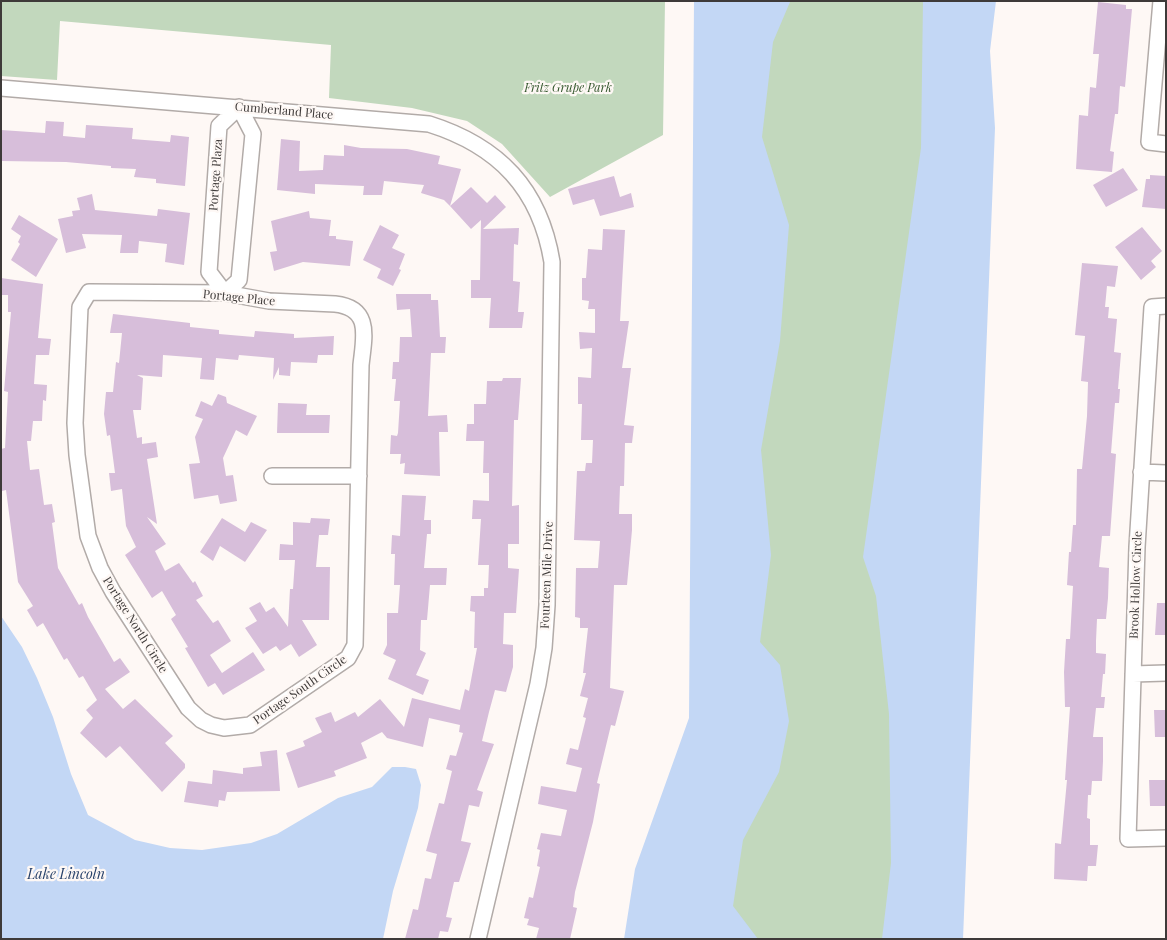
<!DOCTYPE html>
<style>
body{margin:0}
#map{position:relative;width:1167px;height:940px;overflow:hidden;background:#fef8f5;font-family:"Playfair Display",serif}
canvas{display:block}
.frame{position:absolute;inset:0;border:2px solid #3e3a39;pointer-events:none}
</style>
<div id="map">
<canvas width="1167" height="940"></canvas>
<div class="frame"></div>
</div>
<script>
const ctx = document.querySelector('canvas').getContext('2d');
ctx.lineJoin = 'round';
function fillPath(path, color) { ctx.fillStyle = color; ctx.fill(path, 'evenodd'); }
function stroke(path, color, width, dash) { ctx.strokeStyle = color; ctx.lineWidth = width; ctx.lineCap = dash ? 'butt' : 'round'; ctx.setLineDash(dash || []); ctx.stroke(path); }
function write(font, color, halo, rows, align = 'center') {
  ctx.font = font + ' "Playfair Display",serif'; ctx.lineWidth = 4.5; ctx.setLineDash([]); ctx.textBaseline = 'middle'; ctx.strokeStyle = halo; ctx.fillStyle = color; for (const [text, x, y, turn = 0] of rows) {
    ctx.save(); ctx.translate(x, y); ctx.rotate((+turn || 0) * Math.PI / 180); ctx.textAlign = isNaN(turn) ? turn : align; if (halo) ctx.strokeText(text, 0, 0); ctx.fillText(text, 0, 0); ctx.restore();
  }
}
fillPath(new Path2D(`
 M1,1H665L663,135L550,197L502,144L467,121L412,108L329,98L331,45L60,21L57,80L1,76Z
 M756,1H944L905,939H696Z`), '#c2d8bd');
fillPath(new Path2D(`
 M694,1L790,2L773,42L762,137L789,225L780,341L761,450L771,555L760,642L780,665L789,721L779,772L743,840L733,906L758,939H624L635,869L689,718Z
 M923,1H996L990,51L995,128L963,939H882L891,863L889,714L876,596L863,557L921,148Z
 M1,616L22,647L37,678L53,717L71,774L88,815L135,840L170,848L202,850L251,843L277,834L338,798L372,787L392,767H405L416,769L421,785L418,808L393,891L383,939H1Z`), '#c3d7f5');
fillPath(new Path2D(`
 M1098,2L1126,5V9H1132L1125,87L1120,86L1118,114H1115L1110,151L1114,152L1112,172L1076,169L1079,115L1088,116L1090,87L1096,88L1099,54H1093Z
 M46,121L64,122L63,136L85,138L86,125L133,128L132,139L170,142L171,135L189,137L185,186L156,183V179L134,177L136,169L111,168V166L66,162L1,161V130L45,133Z
 M281,139L300,141L299,171L323,170L324,155L344,156V145L361,148L407,149L440,156L438,164L461,169L450,206L444,200L421,193L424,185L384,181L382,195H363L364,186L315,184V194L277,190Z
 M1123,168L1138,190L1106,207L1093,185Z
 M1150,175L1166,176V209L1142,207L1146,179H1150Z
 M614,176L620,197L631,193L634,207L600,216L594,199L573,205L568,189Z
 M471,187L487,203L495,195L506,207L483,229L519,228L518,245L514,244L513,281L520,282L518,312H524L522,328H489L491,298H471V280H480L481,220L471,229L450,206Z
 M92,194L95,210L157,216L158,209L190,213L184,265L165,262L167,244L139,241L138,253H120L122,235L82,234L86,248L66,253L58,219L73,216L72,211L80,210L77,198Z
 M309,211L310,218L331,220L329,236H336V239L353,241L350,266L303,262L274,271L270,252L277,251L271,221Z
 M19,215L58,239L36,277L11,260L20,244L18,242L21,236L11,229Z
 M380,225L399,235L392,248L405,254L399,269L401,270L393,286L377,278L381,269L363,260Z
 M1142,227L1162,251L1151,261L1156,267L1141,280L1115,247Z
 M603,229L625,230L620,321H629L622,368H631L624,425L634,426L632,443H625L624,486H620L619,514H632V530L627,585H614L610,688L624,691L615,726L611,725L597,783L600,784L593,822L575,892L573,907L577,908L570,939H536L539,928L527,925L529,919L524,918L529,897L533,898L540,867L537,866L540,850L537,849L541,833L561,836L567,810L538,804L541,786L576,792L582,768L566,764L570,748L578,750L586,718L583,717L588,698L580,696L586,673H583L588,628H580V618L575,617L576,568H598L600,541L574,540L577,471H585L586,463H592L593,440H581L582,404H578V377L591,378L592,348L580,349L579,332L595,333V309H588L589,301L582,300V278H586L588,249L602,250Z
 M1082,263L1118,266L1115,287L1107,286L1105,307H1109L1108,318L1117,319L1114,352L1121,353L1118,389H1120L1119,403H1115L1111,453L1116,454L1110,536H1102L1099,567L1109,568L1108,598L1106,619H1097L1096,641V653L1106,654L1105,674H1103L1101,697H1105L1104,708H1096L1093,737H1103V761L1102,781H1092L1091,795H1088L1087,818L1090,819V845H1098L1096,866H1088L1087,881L1054,879L1055,843L1061,844L1067,780H1065L1070,707H1065L1064,672L1066,639H1070L1073,586L1067,585L1069,552H1071L1073,525H1076L1077,469H1082L1087,416L1088,382L1081,381L1085,336L1075,335Z
 M1,278L43,284L38,338L51,339L49,355H36L34,384L47,385L46,401L43,400L42,421H33L31,441H27L30,470L39,469L44,505L52,504L55,522L52,523L58,568L79,605L82,603L88,617L114,662L120,658L130,672L105,689L123,709L135,699L173,736L165,743L185,764V768L162,792L120,746L106,758L80,733L93,718L86,710L97,700L83,676L79,678L67,658L64,660L43,623L37,627L27,610L33,606L18,582L6,490L2,491L1,483V449L5,448L8,392L4,391L11,312H8V295H1Z
 M396,294H431V300H438L440,337H446L445,353H431L428,416L447,415L448,432H439L440,476L404,474L405,463L400,464L401,454H390L391,435L397,436L398,433L400,401H394L396,379H392L393,362H399L400,337H412L410,309L397,310Z
 M113,314L190,323V327L219,330V334L254,337L255,331L294,334V338L334,336L333,355H318L317,363L291,362L290,376L279,375V367L273,380L274,358L239,355L238,360L216,358L214,380L200,379L202,358L163,355L162,377L137,375L143,378L141,410H133L137,438L142,437V444L156,442L158,457L147,459L157,524L147,517L166,544L155,551L165,571L179,563L193,583L195,581L203,596L196,600L213,623L218,620L231,641L210,655L222,673L253,652L265,670L223,695L215,683L208,687L185,648L188,647L171,619L176,615L162,591L152,598L125,555L136,547L126,526L122,489L111,491L109,473H115L110,435L107,436L104,414L106,392H113L116,362L119,363L122,333H110Z
 M503,378H521L518,420H514L512,506L519,505V544H508V568L519,569L516,613H504L503,644L513,645V667L506,692L495,690L489,712L482,741L494,744L477,790L483,792L479,807L469,805L461,841L471,843L459,882H454L446,917L452,918L448,932L440,931L438,939H405L413,909L418,910L425,878L431,879L437,854L426,851L439,803L444,804L452,771L446,769L450,755L456,756L463,733L459,732L460,725L429,718L423,747L387,738L382,732L361,743L367,758L334,771L336,776L298,788L286,753L305,746L303,741L322,732L315,718L331,712L335,722L355,712L358,717L380,699L404,727L412,698L460,710L465,689L469,691L477,648H474L475,612L470,611L471,596H484V588H488L489,565H478L481,519H472L473,500L489,501V473H483L484,441H466L467,424H474V404H486L487,381H502Z
 M218,394L226,397L227,403L257,416L247,436L236,430L223,458L226,476L233,475L237,501L220,504L218,495L194,499L189,464L200,463L195,437L203,419L195,416L201,401L212,406Z
 M278,403L307,404L306,415H330L329,433H277Z
 M402,495L426,496L424,520H431V534H427L424,568H447L446,585H430L427,620H421L420,650L426,653L416,675L429,680L423,695L388,679L396,660L383,654L387,645V613H398L400,585H394L395,554H391L392,535L400,536Z
 M222,518L245,532L251,522L267,530L245,562L220,546L213,561L200,552Z
 M311,518L330,519L328,535H319L316,567H330L329,620H302L317,645L299,657L291,644L280,651L276,646L263,654L245,628L257,621L249,608L260,602L266,612L274,607L288,627L290,589H293L295,560H279L280,544L293,545V522L310,523Z
 M1157,603H1166V635H1155Z
 M1154,710H1166V737H1155Z
 M277,750L280,791L227,792L225,801L219,800L218,807L184,802L188,781L212,784L213,770L243,774V768L262,766L260,752Z
 M1149,780H1166V806H1150Z`), '#d7beda');
const minor = new Path2D(`
 M1161,1L1149,142L1166,144
 M1,88L429,124C499,146 540,189 552,262L547,605L544,648L538,684L478,939
 M239,107L253,134L239,280L225,293L209,272L219,126Z
 M89,292L225,293L269,301L335,304C372,308 364,337 361,365L355,645L348,658L250,725L224,728L211,725L201,720L188,708L113,592L100,568L88,536L77,455L75,423L80,307Z
 M1166,306L1152,307L1137,547L1128,839L1166,838
 M1141,472L1166,473
 M272,476H359
 M1133,674L1166,673`);
stroke(minor, '#b2aba8', 18);
stroke(minor, '#fff', 15);
write('italic 12px', '#34572d', '#fef8f5', [
 ["Fritz Grupe Park",568,88]
]);
write('12px', '#3e3a39', '#fef8f5', [
 ["Cumberland Place",284,111,5],
 ["Portage Plaza",216,175,-86],
 ["Portage Place",239,298,6],
 ["Fourteen Mile Drive",547,575,-88],
 ["Brook Hollow Circle",1136,585,-88],
 ["Portage North Circle",135,625,58],
 ["Portage South Circle",300,690,-35]
]);
write('italic 14px', '#27416a', '#fef8f5', [
 ["Lake Lincoln",66,875]
]);
</script>
